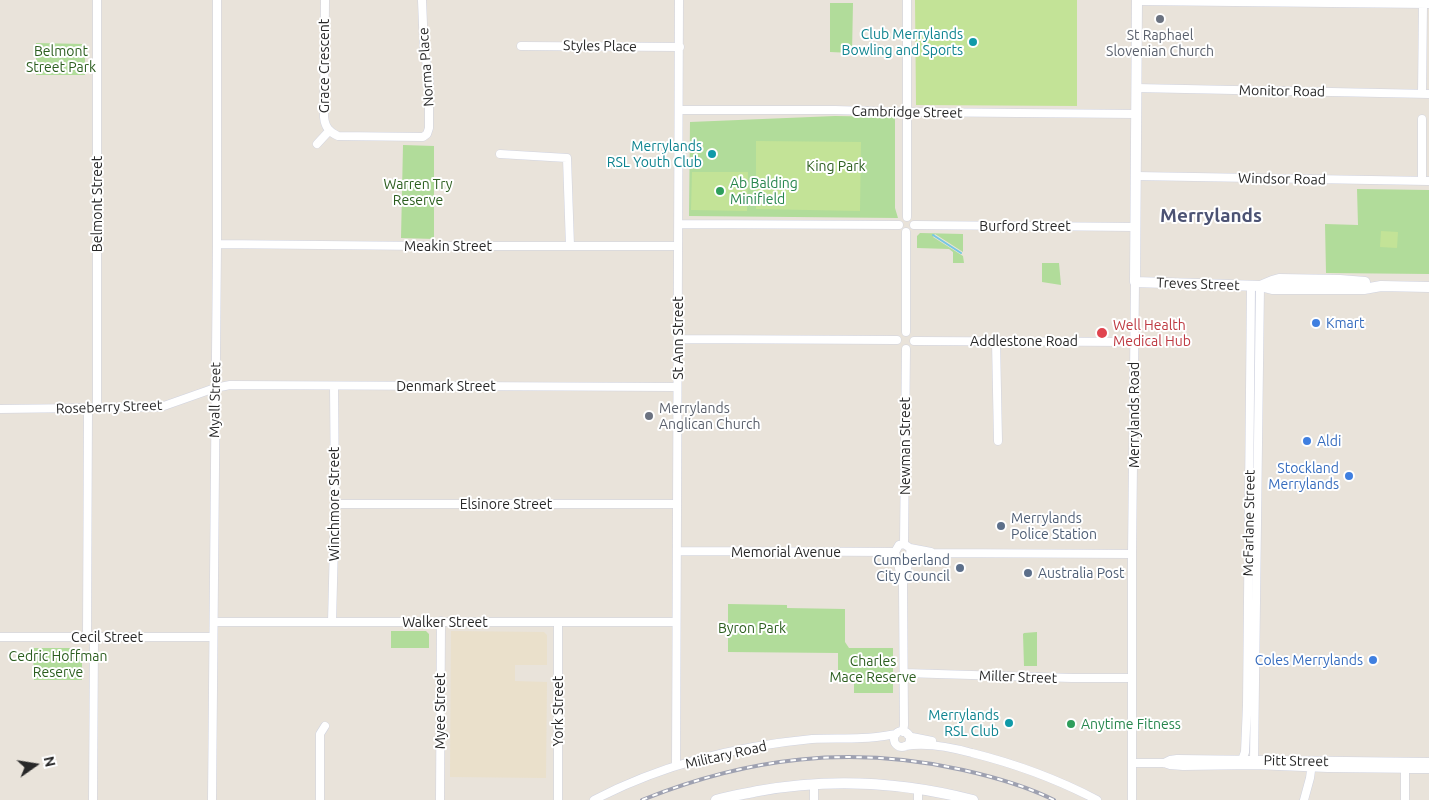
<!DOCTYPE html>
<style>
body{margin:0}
#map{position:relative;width:1429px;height:800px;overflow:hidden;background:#e9e3da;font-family:Ubuntu,sans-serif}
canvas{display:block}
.north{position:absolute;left:10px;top:740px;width:50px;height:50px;-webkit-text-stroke:4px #fff;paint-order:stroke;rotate:77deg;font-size:14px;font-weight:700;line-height:20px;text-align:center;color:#282828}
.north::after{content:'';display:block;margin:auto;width:18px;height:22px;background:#282828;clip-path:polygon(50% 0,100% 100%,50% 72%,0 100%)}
</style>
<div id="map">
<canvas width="1429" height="800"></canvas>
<div class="north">N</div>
</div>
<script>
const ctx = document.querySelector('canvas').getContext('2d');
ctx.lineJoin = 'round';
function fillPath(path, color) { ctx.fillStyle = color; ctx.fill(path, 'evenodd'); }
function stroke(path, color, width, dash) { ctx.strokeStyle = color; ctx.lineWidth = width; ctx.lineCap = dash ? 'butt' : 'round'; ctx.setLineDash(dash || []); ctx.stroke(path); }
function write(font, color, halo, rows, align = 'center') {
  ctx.font = font + ' Ubuntu,sans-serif'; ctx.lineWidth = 4; ctx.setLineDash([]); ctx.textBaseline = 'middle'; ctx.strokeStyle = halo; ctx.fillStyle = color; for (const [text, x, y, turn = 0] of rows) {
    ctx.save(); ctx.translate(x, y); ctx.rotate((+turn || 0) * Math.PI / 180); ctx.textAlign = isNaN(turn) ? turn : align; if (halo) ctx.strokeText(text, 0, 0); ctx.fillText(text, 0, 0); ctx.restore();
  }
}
fillPath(new Path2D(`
 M451,631L544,632L547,635V665H515V681L547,682L546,778L450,777Z`), '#eae0cb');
fillPath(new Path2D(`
 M830,3H853L852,53L830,52Z
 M36,43L85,44V75H36Z
 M835,116L895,117V208L898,218L689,216L690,122Z
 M403,145L434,146V239L401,238Z
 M1357,189L1429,190V274L1326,273L1325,224L1358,225Z
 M920,233L963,234V252L935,234L933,237L963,256L964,263H953V252L949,249L917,248V236Z
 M1042,263H1059L1061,285L1042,282Z
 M728,604L787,605V608L845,609V642L849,648H893V693H854V673H838V653L728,652Z
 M391,631H426L429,634V648H391Z
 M1037,632V666H1024L1023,634L1024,633Z
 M33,648H82V680H34Z`), '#b1dc9a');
fillPath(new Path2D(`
 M915,0H1077V106L916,105Z
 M756,141L861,142L860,211L756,209Z
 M692,172H748L747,211L691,210Z
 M1381,231L1398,232L1397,248L1380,247Z`), '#c3e397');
stroke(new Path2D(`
 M933,235L961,253`), '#75c6e4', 2);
const minor = new Path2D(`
 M325,0L324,117C325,127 329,132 338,136L423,137L427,134L429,128V77L424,49L422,0
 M1137,1L1429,4
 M521,46L680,47
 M1136,88L1429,94
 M1422,94L1423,4
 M679,110H835L901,112L1136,114
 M1422,119V181
 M317,144L329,131
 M500,154L567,158L570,246
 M1136,176L1429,181
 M907,217V0
 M679,224L899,225
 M914,225L1135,227
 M217,244L424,246H678
 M906,332V232
 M678,339L897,340
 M914,341L1134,342
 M996,341L998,441
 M97,408V0
 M0,409L161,407L215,388L230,385L677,387
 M335,504H677
 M904,544L906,349
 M910,548L931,552
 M677,551L895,552
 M910,556L933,553L1132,554
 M214,622H676
 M332,622L335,504L334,386
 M0,637H213
 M87,637L88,408
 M904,673L1072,678H1131
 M894 739a8 8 0 1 1 16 0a8 8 0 1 1-16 0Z
 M903,732L904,725L903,584C905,575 912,554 910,548L904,544L899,545L895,552L903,584
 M908,735L912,737L932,741
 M905,746C927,742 951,747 972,753C1016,764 1057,779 1097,800
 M1242,760L1245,752L1247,705L1251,286
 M1254,760L1260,286
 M1132,763H1164L1170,765L1183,766L1254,765L1328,768L1429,769
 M1164,763L1170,760L1177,759L1429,762
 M676,766L679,0
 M93,800L94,638
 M212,800L217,244V0
 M320,800V734L325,726
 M440,800L441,621
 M558,800V622
 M594,800C661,765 738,746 812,739C829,738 845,739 862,738C873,738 885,736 896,734
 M814,800V785
 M918,800V789
 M1132,800V554L1135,282
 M1304,800L1310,778L1312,763
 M1405,800V769`);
const secondary = new Path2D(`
 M1137,0L1135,282L1260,286L1272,289H1364L1381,286L1429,287
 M1260,286L1272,281L1279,279L1340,280L1365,282
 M716,800C730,796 744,794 758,791C829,778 903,782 973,800`);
stroke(minor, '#d0d3e0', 9);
stroke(secondary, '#d0d3e0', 11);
stroke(minor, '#fff', 8);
stroke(secondary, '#fff', 10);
const rail = new Path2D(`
 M642,800C749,757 851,745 963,770C994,777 1026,786 1054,800`);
stroke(rail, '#9ea1b1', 4);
stroke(rail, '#fff', 2, [5.5]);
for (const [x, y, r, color] of [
 [1160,19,5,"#6b7280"],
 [973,42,5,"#0f9aa8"],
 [712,154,5,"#0f9aa8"],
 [720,191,5,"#2e9e5b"],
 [1316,323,5,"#3f7fe0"],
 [1102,333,6,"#e0444e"],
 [649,416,5,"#6b7280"],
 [1307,441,5,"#3f7fe0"],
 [1349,476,5,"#3f7fe0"],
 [1001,526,5,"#5c6f8a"],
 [960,568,5,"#5c6f8a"],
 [1028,573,5,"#5c6f8a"],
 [1373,660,5,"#3f7fe0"],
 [1009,723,5,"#0f9aa8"],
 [1071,724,5,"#2e9e5b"]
]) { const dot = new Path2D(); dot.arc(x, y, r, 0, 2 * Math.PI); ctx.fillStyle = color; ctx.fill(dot); stroke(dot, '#fff', 2); }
write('14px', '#0d838f', '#fff', [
 ["Club Merrylands",963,34],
 ["Bowling and Sports",963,50],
 ["Merrylands",702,146],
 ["RSL Youth Club",702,162],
 ["Merrylands",999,715],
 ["RSL Club",999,731]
], 'right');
write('14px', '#5b616d', '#fff', [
 ["St Raphael",1160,35],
 ["Slovenian Church",1160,51],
 ["Merrylands",659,408,"left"],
 ["Anglican Church",659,424,"left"]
]);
write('14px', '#282828', '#fff', [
 ["Styles Place",600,46,1],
 ["Grace Crescent",324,66,-90],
 ["Norma Place",426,67,-94],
 ["Monitor Road",1282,91,1],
 ["Cambridge Street",907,112,1],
 ["Windsor Road",1282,179,1],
 ["Belmont Street",97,204,-90],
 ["Burford Street",1025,226],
 ["Meakin Street",448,246],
 ["Treves Street",1198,284,2],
 ["St Ann Street",678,338,-90],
 ["Addlestone Road",1024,341],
 ["Denmark Street",446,386],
 ["Myall Street",215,400,-89],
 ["Roseberry Street",109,407,-2],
 ["Merrylands Road",1134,415,-90],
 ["Newman Street",905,446,-90],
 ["Winchmore Street",334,504,-90],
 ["Elsinore Street",506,504],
 ["McFarlane Street",1249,523,-89],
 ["Memorial Avenue",786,552],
 ["Walker Street",445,622],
 ["Cecil Street",107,637],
 ["Miller Street",1018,677,2],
 ["Myee Street",440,711,-90],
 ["York Street",558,711,-90],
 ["Military Road",726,755,-13],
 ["Pitt Street",1296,761,1]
]);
write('14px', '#2c5e1f', '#fff', [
 ["Belmont",61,51],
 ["Street Park",61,67],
 ["King Park",836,166],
 ["Warren Try",418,184],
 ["Reserve",418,200],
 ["Byron Park",752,628],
 ["Cedric Hoffman",58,656],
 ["Reserve",58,672],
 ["Charles",873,661],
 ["Mace Reserve",873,677]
]);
write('14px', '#27864d', '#fff', [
 ["Ab Balding",730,183],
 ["Minifield",730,199],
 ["Anytime Fitness",1081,724]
], 'left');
write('14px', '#366cbe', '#fff', [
 ["Kmart",1326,323],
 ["Aldi",1317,441],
 ["Stockland",1339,468,"right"],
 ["Merrylands",1339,484,"right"],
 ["Coles Merrylands",1363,660,"right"]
], 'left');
write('14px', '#be3a42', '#fff', [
 ["Well Health",1113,325],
 ["Medical Hub",1113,341]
], 'left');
write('14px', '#4e5e75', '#fff', [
 ["Merrylands",1011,518],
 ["Police Station",1011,534],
 ["Cumberland",950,560,"right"],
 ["City Council",950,576,"right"],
 ["Australia Post",1038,573]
], 'left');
write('bold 19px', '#4c5374', '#fff', [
 ["Merrylands",1211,216]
]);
</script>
